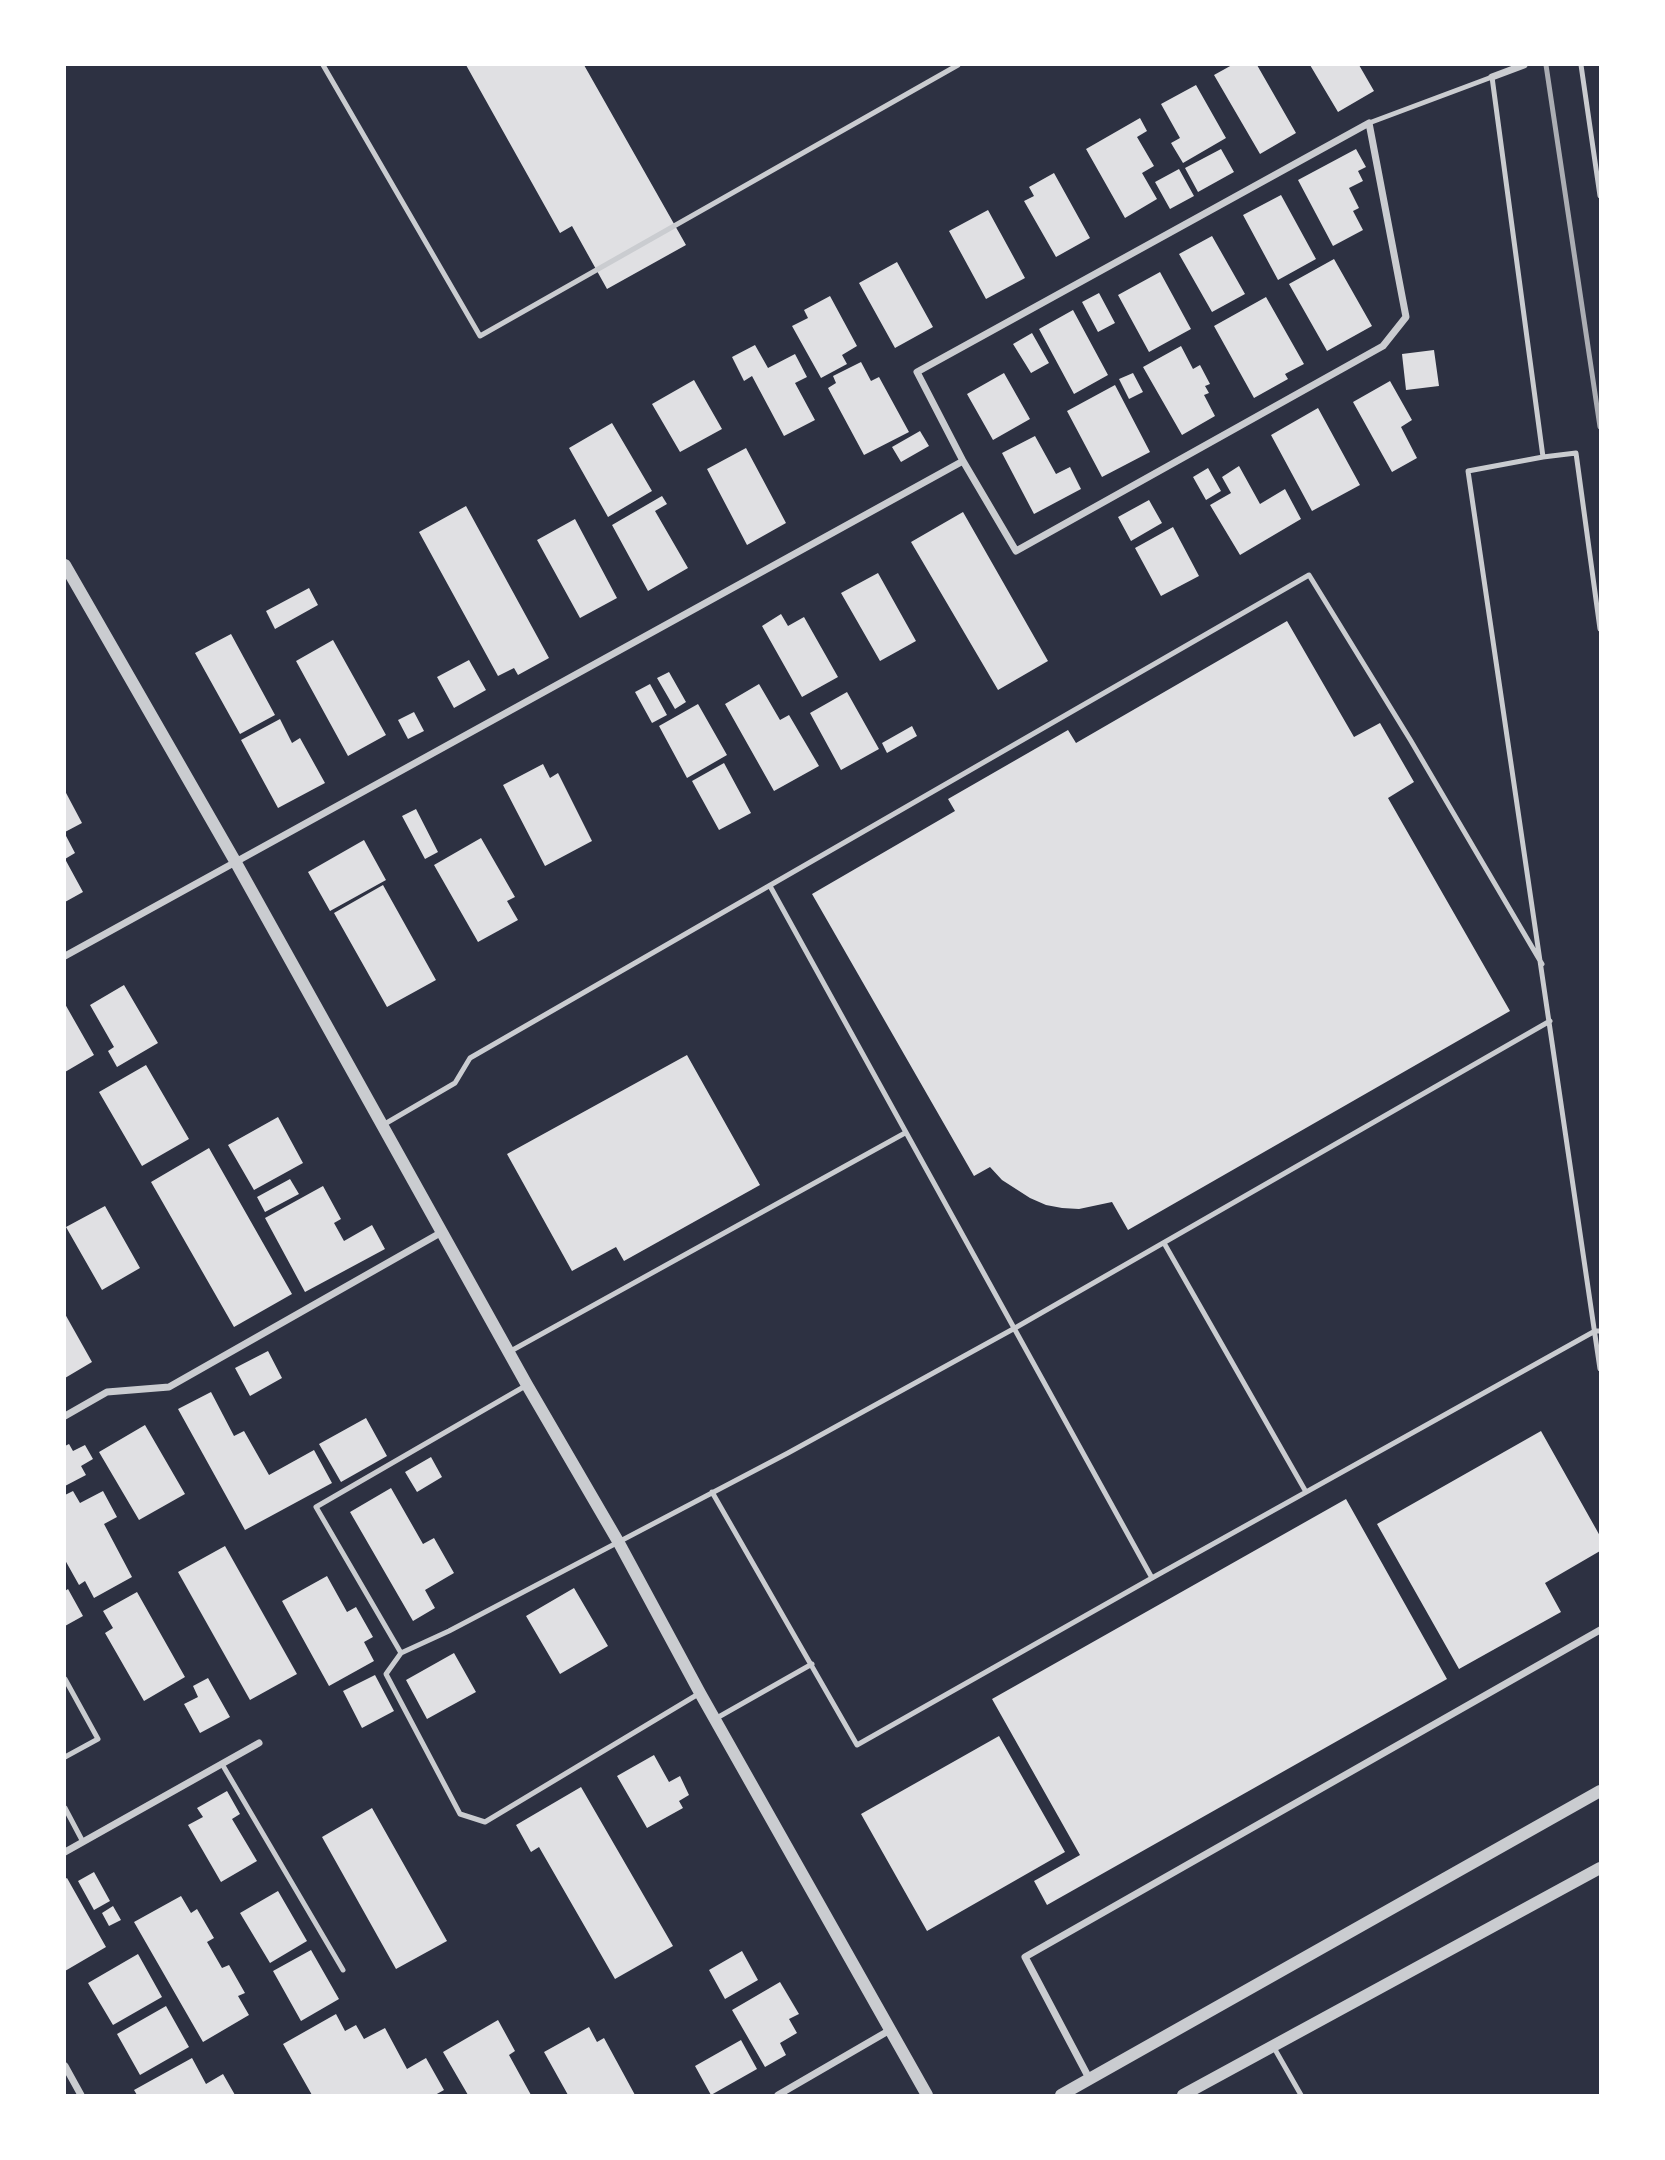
<!DOCTYPE html>
<style>
body{margin:0}
#map{position:relative;width:1665px;height:2160px;overflow:hidden;background:#2d3142;font-family:"Alegreya Sans",sans-serif}
canvas{display:block}
.frame{position:absolute;inset:0;border:66px solid #fff;pointer-events:none}
</style>
<div id="map">
<canvas width="1665" height="2160"></canvas>
<div class="frame"></div>
</div>
<script>
const ctx = document.querySelector('canvas').getContext('2d');
ctx.lineJoin = 'round';
function fillPath(path, color) { ctx.fillStyle = color; ctx.fill(path, 'evenodd'); }
function stroke(path, color, width, dash) { ctx.strokeStyle = color; ctx.lineWidth = width; ctx.lineCap = dash ? 'butt' : 'round'; ctx.setLineDash(dash || []); ctx.stroke(path); }
fillPath(new Path2D(`
 M466,65H584L686,245L607,289L572,226L560,233Z
 M1232,65H1257L1296,133L1260,154L1214,75Z
 M1310,65H1359L1374,91L1338,112Z
 M1196,85L1226,138L1183,163L1171,143L1180,138L1161,104Z
 M1140,118L1147,131L1137,137L1154,166L1142,173L1157,199L1125,218L1086,149Z
 M1221,149L1234,172L1198,192L1185,168Z
 M1356,149L1366,167L1358,171L1363,181L1349,188L1359,208L1353,211L1363,230L1333,246L1298,180Z
 M1179,169L1194,196L1170,209L1155,182Z
 M1054,173L1090,238L1056,257L1024,201L1034,196L1029,187Z
 M1281,195L1316,259L1278,280L1243,215Z
 M988,210L1025,278L986,299L949,231Z
 M1212,236L1245,294L1212,312L1179,254Z
 M1334,259L1372,326L1327,351L1289,284Z
 M897,262L933,327L895,348L859,283Z
 M1160,272L1191,329L1149,352L1118,295Z
 M1099,293L1115,323L1098,332L1082,302Z
 M830,296L857,346L842,355L847,364L821,378L792,326L808,318L804,310Z
 M1266,297L1304,364L1285,374L1288,379L1254,398L1214,326Z
 M1073,310L1108,375L1074,394L1039,329Z
 M1032,333L1049,363L1031,373L1013,344Z
 M755,345L768,368L795,354L807,377L795,383L815,420L784,436L752,376L744,381L732,357Z
 M1181,346L1193,369L1200,365L1210,384L1205,386L1209,393L1204,395L1215,416L1182,435L1143,367Z
 M1434,350L1439,386L1406,390L1402,354Z
 M861,362L871,381L879,377L909,432L864,455L828,388L836,383L833,376Z
 M1004,373L1030,419L993,440L967,394Z
 M1133,373L1143,392L1129,399L1119,379Z
 M694,380L722,429L680,452L652,404Z
 M1390,381L1412,420L1401,427L1417,458L1392,472L1353,402Z
 M1115,385L1150,452L1102,477L1067,411Z
 M1318,408L1360,485L1312,511L1271,435Z
 M612,423L652,491L608,517L569,448Z
 M920,431L929,446L901,462L892,447Z
 M1035,436L1056,474L1070,467L1081,489L1034,514L1002,453Z
 M746,448L786,523L747,545L707,469Z
 M1239,466L1260,504L1285,489L1301,519L1240,555L1210,505L1231,493L1222,477Z
 M1208,468L1221,491L1206,500L1193,477Z
 M662,496L667,504L655,511L688,568L648,591L612,525Z
 M1149,500L1162,523L1131,541L1118,517Z
 M466,506L549,658L518,675L514,668L498,676L419,532Z
 M963,512L1048,661L998,690L911,542Z
 M575,519L617,598L580,618L537,540Z
 M1173,527L1199,576L1161,596L1135,548Z
 M878,573L916,641L880,661L841,593Z
 M309,588L318,605L275,629L266,611Z
 M781,614L788,626L804,617L838,677L802,697L762,626Z
 M1287,621L1354,737L1380,723L1414,782L1388,798L1510,1011L1128,1230L1112,1202L1079,1209L1062,1208L1046,1205L1030,1198L1002,1180L990,1167L974,1176L812,894L955,811L948,799L1068,730L1076,743Z
 M231,634L275,715L240,734L195,653Z
 M333,640L386,735L348,756L296,661Z
 M469,660L486,690L454,708L437,677Z
 M669,672L686,702L675,709L657,678Z
 M650,684L667,715L652,723L635,692Z
 M759,684L780,720L789,715L819,766L774,791L725,704Z
 M847,692L879,749L841,770L810,713Z
 M698,704L727,755L687,778L659,726Z
 M414,712L424,731L408,739L398,720Z
 M280,719L292,743L300,738L325,783L278,808L241,740Z
 M912,726L917,736L887,753L882,743Z
 M724,763L751,813L719,830L692,781Z
 M543,764L550,778L558,773L592,841L545,866L503,785Z
 M65,791L82,823L65,832Z
 M416,809L438,852L425,859L402,816Z
 M65,834L75,853L65,859L83,892L65,902Z
 M481,838L515,897L507,901L518,920L478,942L434,865Z
 M364,840L386,880L330,911L308,872Z
 M383,885L436,980L387,1007L334,913Z
 M124,985L158,1043L117,1067L108,1051L114,1047L90,1005Z
 M65,1004L94,1055L65,1072Z
 M687,1055L760,1185L624,1261L616,1247L572,1271L507,1154Z
 M146,1065L189,1139L142,1166L99,1092Z
 M278,1117L303,1163L254,1190L228,1145Z
 M209,1148L292,1294L234,1327L151,1182Z
 M290,1179L299,1194L265,1212L257,1197Z
 M323,1186L341,1219L334,1223L344,1241L372,1225L385,1249L305,1292L265,1218Z
 M105,1206L140,1268L102,1290L66,1227Z
 M65,1314L92,1362L65,1378Z
 M268,1351L282,1378L250,1396L235,1368Z
 M211,1392L234,1436L244,1431L269,1475L314,1450L332,1483L245,1530L178,1409Z
 M366,1418L387,1456L341,1482L319,1444Z
 M145,1425L185,1494L139,1520L99,1452Z
 M1541,1431L1600,1536V1551L1545,1583L1561,1612L1459,1669L1377,1524Z
 M69,1444L73,1451L85,1445L93,1459L81,1466L86,1475L65,1486V1446Z
 M431,1457L442,1477L417,1492L405,1472Z
 M391,1488L423,1544L434,1538L454,1573L425,1590L435,1608L413,1621L350,1512Z
 M73,1491L80,1503L103,1491L117,1517L104,1524L132,1577L94,1598L85,1581L79,1585L65,1560V1495Z
 M1346,1499L1447,1679L1047,1905L1034,1881L1080,1855L992,1699Z
 M225,1546L297,1674L250,1700L178,1572Z
 M327,1576L347,1612L356,1607L373,1637L364,1642L374,1661L329,1686L282,1601Z
 M574,1588L608,1646L560,1674L526,1616Z
 M68,1589L83,1616L65,1626V1591Z
 M137,1592L185,1677L144,1701L105,1633L113,1628L103,1611Z
 M454,1653L476,1692L427,1719L406,1680Z
 M375,1675L394,1711L362,1728L343,1691Z
 M208,1678L230,1717L200,1733L184,1704L198,1697L193,1686Z
 M999,1736L1065,1852L927,1931L861,1814Z
 M654,1755L669,1782L680,1776L689,1795L679,1801L683,1808L647,1828L617,1776Z
 M581,1787L673,1946L615,1979L539,1847L531,1852L516,1825Z
 M227,1791L240,1814L232,1819L257,1861L221,1882L188,1825L203,1817L197,1808Z
 M372,1808L447,1941L396,1969L322,1837Z
 M94,1872L110,1901L94,1910L78,1881Z
 M67,1878L106,1947L65,1971V1879Z
 M278,1891L307,1941L270,1963L240,1913Z
 M181,1896L191,1913L197,1909L214,1938L207,1942L222,1968L229,1965L245,1993L238,1996L249,2015L203,2042L134,1922Z
 M113,1906L121,1920L109,1926L102,1913Z
 M311,1950L339,1999L301,2021L273,1971Z
 M742,1951L758,1980L725,1999L709,1970Z
 M138,1954L162,1997L113,2025L88,1983Z
 M780,1982L799,2014L789,2019L797,2033L780,2043L786,2055L765,2067L732,2010Z
 M166,2006L189,2047L140,2075L117,2034Z
 M336,2014L345,2031L356,2025L364,2039L385,2028L407,2069L426,2058L444,2090L435,2095H312L283,2044Z
 M498,2020L515,2051L509,2055L531,2095H468L443,2052Z
 M589,2027L597,2042L604,2038L635,2095H568L544,2052Z
 M741,2040L757,2069L711,2095L695,2066Z
 M192,2058L206,2084L223,2074L235,2095H137L134,2090Z`), '#e0e0e3');
stroke(new Path2D(`
 M323,65L480,336L958,65
 M1581,65L1600,196
 M1369,123L1492,77L1543,457L1468,471L1600,1369
 M1543,457L1576,453L1600,629
 M770,886L1152,1578L1595,1331H1600
 M383,1125L455,1083L470,1058L1309,575L1411,741L1542,964
 M1164,1243L1306,1492
 M509,1352L905,1133
 M712,1492L857,1745L1152,1578
 M401,1653L316,1507L527,1385
 M65,1679L98,1739L65,1757
 M700,1693L485,1822L460,1814L386,1674L401,1653L449,1631L788,1453L1015,1328L1550,1021
 M715,1719L812,1664
 M222,1764L343,1970
 M65,1808L83,1842
 M1273,2046L1301,2095`), '#caccd0', 5);
stroke(new Path2D(`
 M1492,77L1524,65
 M1369,123L1406,317L1383,346L1016,551L963,461L917,372Z
 M65,956L963,461
 M65,1416L107,1392L169,1387L442,1232
 M65,1852L259,1743
 M65,2066L81,2095
 M1090,2080L1025,1957L1600,1630
 M778,2095L890,2030`), '#caccd0', 7);
stroke(new Path2D(`
 M65,565L235,861L527,1385L619,1543L700,1693L927,2095
 M1061,2095L1600,1791
 M1183,2095L1600,1868`), '#caccd0', 12);
stroke(new Path2D(`
 M1546,65L1600,427`), '#abadb3', 5);
</script>
